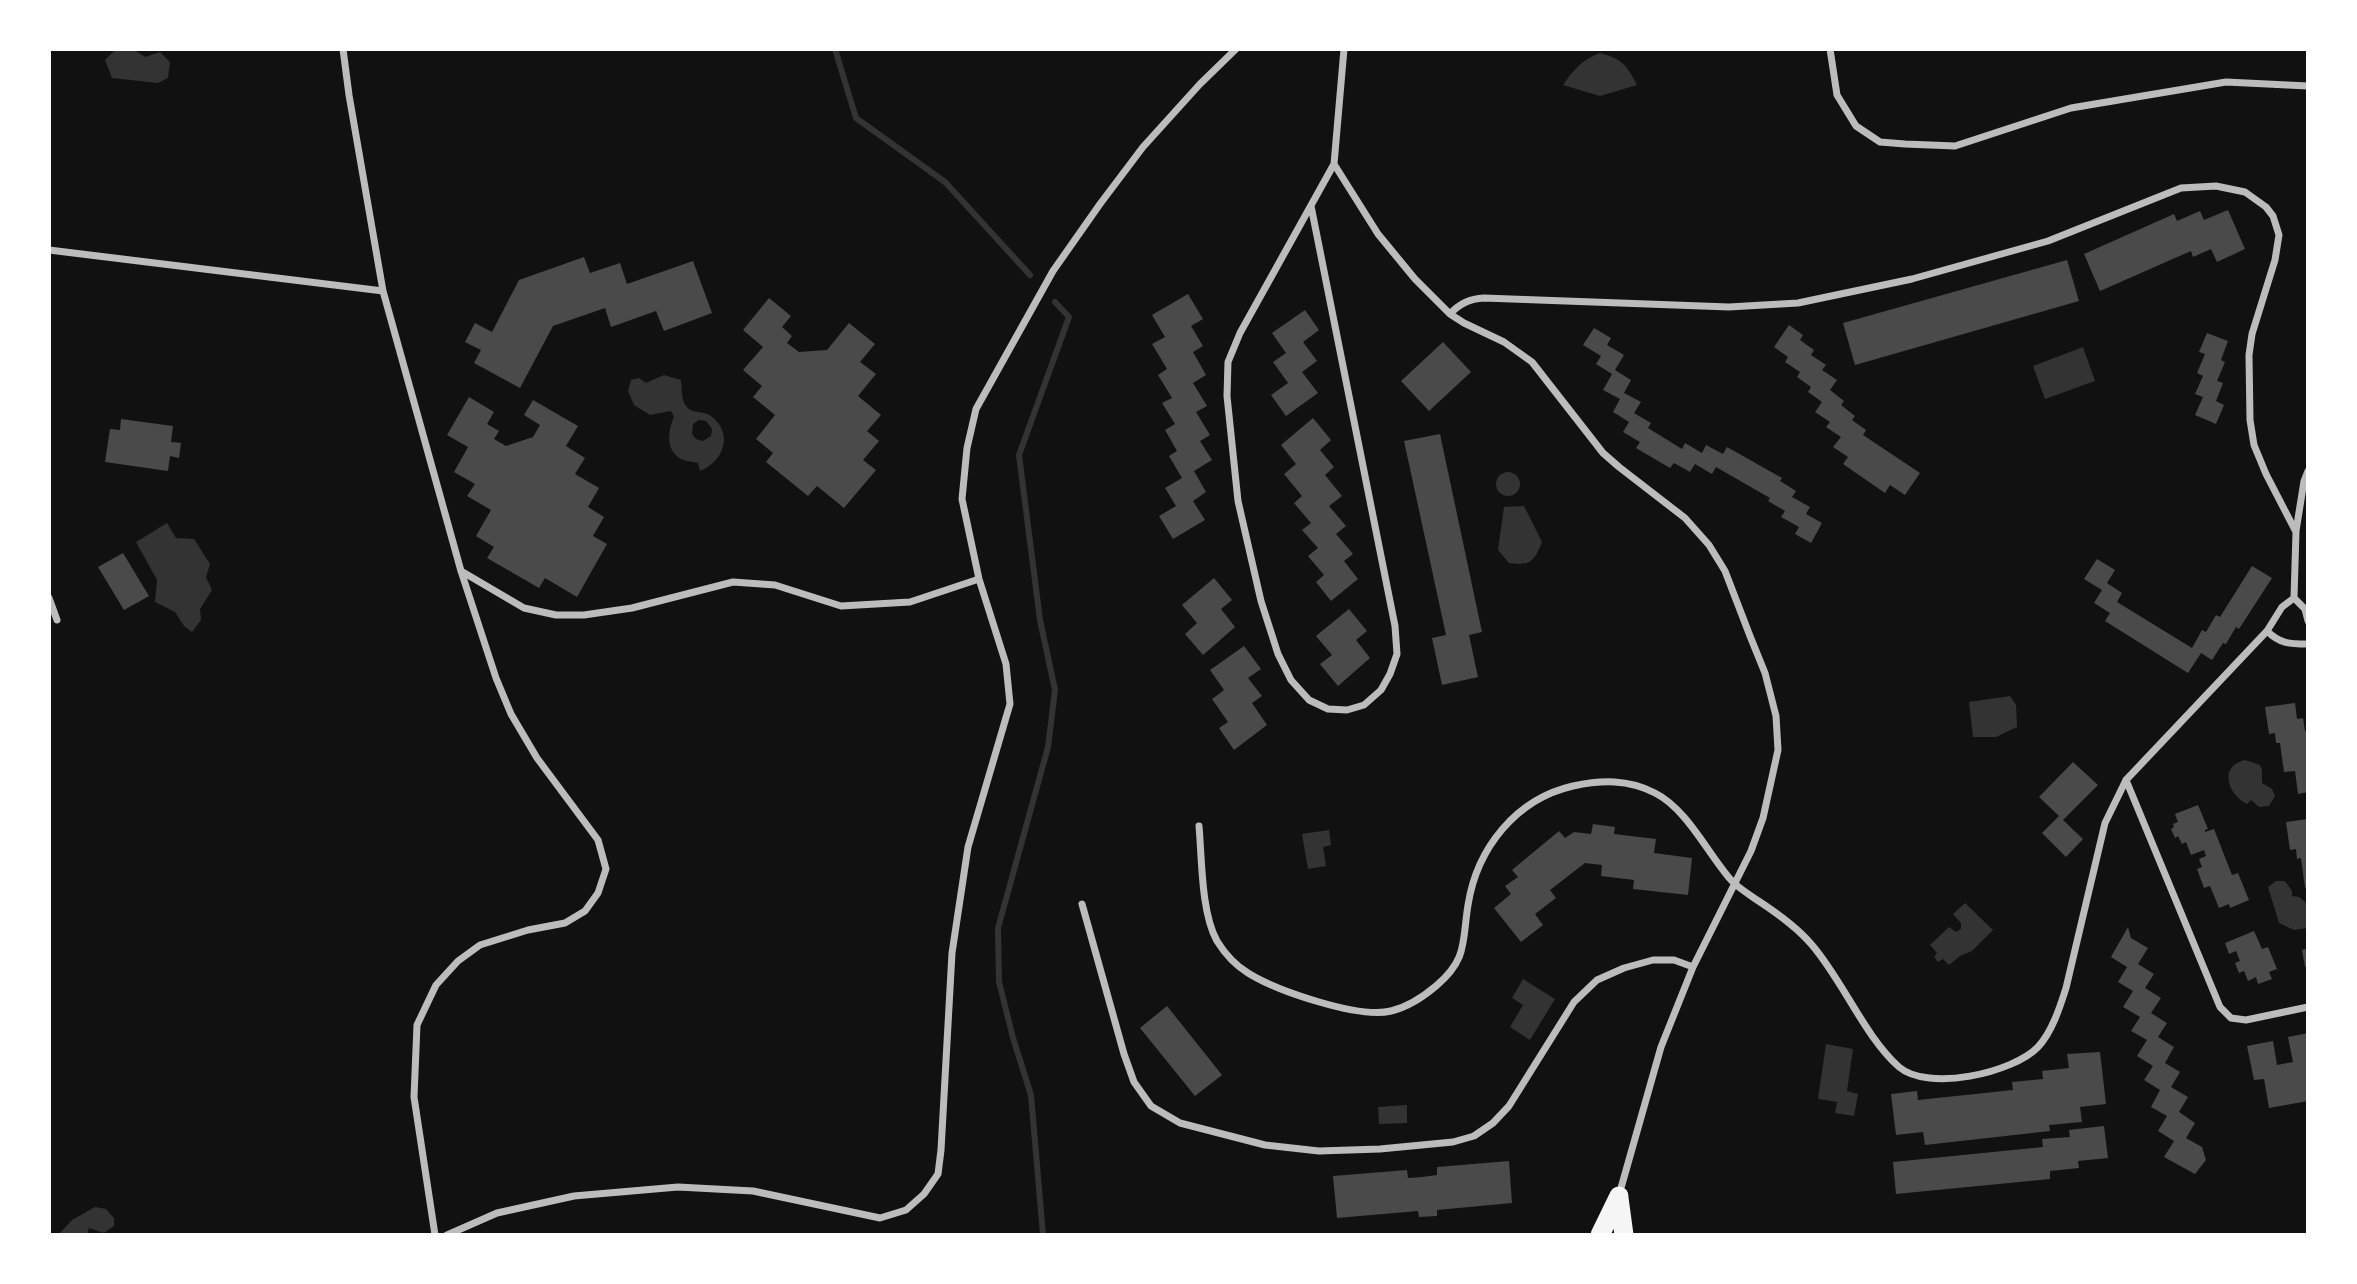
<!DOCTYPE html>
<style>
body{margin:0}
#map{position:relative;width:2357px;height:1284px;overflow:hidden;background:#111;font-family:Overpass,sans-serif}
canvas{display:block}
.frame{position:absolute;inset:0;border:51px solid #fff;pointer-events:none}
</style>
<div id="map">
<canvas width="2357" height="1284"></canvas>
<div class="frame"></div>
</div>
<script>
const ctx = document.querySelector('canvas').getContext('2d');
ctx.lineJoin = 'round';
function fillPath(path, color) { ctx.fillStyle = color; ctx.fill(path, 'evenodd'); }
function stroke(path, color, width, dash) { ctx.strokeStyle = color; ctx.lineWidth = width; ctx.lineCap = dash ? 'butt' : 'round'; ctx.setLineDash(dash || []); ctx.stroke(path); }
fillPath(new Path2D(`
 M116,49H133L145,57L160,52L170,62L168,78L158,83L112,78L105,60Z
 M1600,53C1622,59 1627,65 1637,85L1600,96L1563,85C1574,69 1583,59 1600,53Z
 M2083,347L2095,381L2045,399L2033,366Z
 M664,375L681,380C682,388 681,400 686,406C693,415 703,410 711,416C734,434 724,461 700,471L698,463C694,462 685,461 681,459C665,450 668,430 674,417L671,411L650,415L634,405L628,391L631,380L639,378L646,383ZM699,420L706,421L712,429L711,436L703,441L696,439L692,434L693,424Z
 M1496 484a12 12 0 1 1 24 0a12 12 0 1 1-24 0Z
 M1524,506L1542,542C1534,562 1530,566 1509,563L1498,550L1504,507Z
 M167,523L176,538L194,539L210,564L206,577L212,590L200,609L201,620L192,632L184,626L175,612L155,602L157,580L136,542Z
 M2010,696L2016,705L2017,727L1996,737H1973L1969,702Z
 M2245,760L2260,765L2262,770V783L2272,789L2275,796L2269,806L2259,807L2251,800L2247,804C2228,795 2218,766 2245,760Z
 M1329,830L1331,845L1323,847L1326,866L1308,869L1302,834Z
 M2276,881H2285L2292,891V896L2299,897L2308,904L2307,928L2294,930L2279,923L2268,887Z
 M1965,903L1993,930L1972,951L1960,956L1949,965L1943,959L1938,962L1934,957L1937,953L1930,945L1949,927L1956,932L1961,929V923L1953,914Z
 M1523,979L1555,999L1530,1040L1510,1027L1523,1005L1512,998Z
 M1826,1044L1853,1049L1847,1091L1858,1094L1854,1116L1835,1113L1837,1102L1818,1099Z
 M1407,1105V1123L1379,1124L1378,1107Z
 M95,1207L106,1209L114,1218V1226L104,1233L89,1228L87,1235H58L72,1220Z`), '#333');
stroke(new Path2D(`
 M835,49L856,118L945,182L1030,275
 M1043,1235L1031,1095L1013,1038L999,982L998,928L1048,747L1055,690L1040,620L1019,455L1069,317L1055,302`), '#333', 6);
fillPath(new Path2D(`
 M2228,210L2245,249L2217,262L2211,249L2193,257L2191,251L2100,291L2084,254L2174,214L2177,221L2200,211L2204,220Z
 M584,257L590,273L620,263L627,284L693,261L712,313L664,331L656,311L611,327L605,308L553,326L520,388L474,363L481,350L465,342L475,323L492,332L519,280Z
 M2067,260L2079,301L1855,365L1843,323Z
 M1188,294L1203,319L1191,326L1203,346L1193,352L1206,375L1193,383L1207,406L1196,412L1210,435L1200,441L1212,460L1194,471L1206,492L1193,501L1205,520L1173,539L1159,516L1176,506L1165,488L1182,478L1169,456L1177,451L1165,430L1175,424L1162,403L1172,398L1158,375L1167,369L1152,344L1165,337L1152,315Z
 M769,298L791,316L782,327L792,336L787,343L799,352L827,350L849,323L875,344L860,362L876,374L858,396L881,415L867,431L879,441L863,460L876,470L844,508L817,486L808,496L766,462L773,453L756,439L775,415L753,397L762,386L743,370L763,347L743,330Z
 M1305,310L1319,330L1303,342L1317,361L1302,372L1318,393L1286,416L1271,395L1288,383L1273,362L1286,353L1272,333Z
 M1789,325L1803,335L1800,340L1814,350L1811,355L1826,365L1822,370L1837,380L1830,390L1844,401L1841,405L1855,416L1852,420L1866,430L1863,435L1920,473L1905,495L1890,485L1885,493L1843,464L1848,457L1833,447L1841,437L1826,427L1830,422L1815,412L1822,402L1808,392L1811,387L1797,377L1800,372L1785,362L1788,357L1774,347Z
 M1594,328L1611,338L1607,345L1624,355L1615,370L1631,380L1624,393L1641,402L1634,413L1651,423L1648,428L1682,449L1685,443L1702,453L1706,445L1723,454L1727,447L1782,478L1780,481L1796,491L1792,497L1810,507L1806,514L1822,523L1811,543L1795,534L1799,527L1781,517L1785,511L1768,501L1770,498L1716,467L1712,474L1695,464L1690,472L1674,463L1670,468L1636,448L1640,442L1623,432L1629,422L1613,412L1620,399L1603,390L1612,374L1596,364L1601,356L1583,345Z
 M2207,333L2228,341L2221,360L2225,362L2217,381L2223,383L2216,401L2224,405L2216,424L2195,415L2203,397L2195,394L2203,376L2197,373L2205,354L2199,352Z
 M1443,342L1471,372L1429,411L1401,381Z
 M469,397L494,412L487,424L499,431L494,439L506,446L533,437L540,425L524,415L533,400L578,426L566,446L585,458L575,474L599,488L588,507L604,517L593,536L607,544L577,597L545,578L539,588L487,558L494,547L476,536L491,510L467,496L475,484L454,472L468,447L447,435Z
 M1313,418L1331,440L1320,450L1334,467L1325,475L1342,496L1329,506L1346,526L1336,534L1353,554L1344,561L1358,579L1331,601L1316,582L1324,575L1308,556L1318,548L1302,530L1311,523L1294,503L1302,496L1284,474L1296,464L1281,445Z
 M121,419L173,426L171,442L181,443L179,458L170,456L168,471L105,462L110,429L120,430Z
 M1440,434L1482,632L1469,635L1478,677L1442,685L1432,638L1446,635L1404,441Z
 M123,553L149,596L124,610L98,567Z
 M2097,559L2115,570L2107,583L2122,593L2117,602L2192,648L2202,630L2206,632L2216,615L2220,617L2252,566L2272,578L2239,629L2236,627L2226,644L2223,643L2212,660L2201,653L2188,673L2105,621L2110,613L2094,603L2102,590L2084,579Z
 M1214,578L1232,600L1221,609L1235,627L1203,655L1185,634L1197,623L1182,605Z
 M1349,609L1367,631L1356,640L1370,658L1338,686L1320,664L1332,655L1316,636Z
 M1244,646L1261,669L1248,678L1262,696L1252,703L1267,725L1234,750L1219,728L1228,722L1212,699L1224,690L1210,670Z
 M2295,703L2297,719L2303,718L2305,731H2308V792L2298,794L2295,771L2284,772L2280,743H2276L2275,733L2269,734L2265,707Z
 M2073,762L2098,785L2063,820L2083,839L2066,857L2042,833L2059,816L2039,797Z
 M2198,805L2208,829L2205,830V832L2214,829L2232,875L2238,873L2249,900L2230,908L2229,904L2219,908L2210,886L2204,888L2197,869L2202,867L2199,859L2206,856L2204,850L2191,855L2186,842L2182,844L2178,836L2175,838L2171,829L2174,827L2173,824L2178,822L2175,814Z
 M2308,819V887L2305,888L2301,858L2297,859L2296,849L2290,850L2286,822Z
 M1593,824L1615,827L1614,834L1656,839L1654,853L1692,858L1688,895L1633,889L1634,880L1601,876L1602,865L1585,863L1550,890L1556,898L1535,914L1543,925L1521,942L1494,908L1511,894L1505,886L1518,877L1512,870L1559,831L1565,838L1574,832L1591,834Z
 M2128,927L2131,938L2148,948L2138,964L2154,974L2145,988L2161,998L2151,1013L2167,1023L2158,1037L2174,1047L2165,1063L2180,1072L2171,1087L2188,1097L2179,1112L2195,1123L2186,1138L2202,1147L2206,1160L2195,1174L2164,1157L2174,1141L2158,1131L2167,1116L2151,1107L2160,1090L2144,1080L2153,1066L2137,1056L2147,1040L2131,1031L2140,1017L2123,1007L2133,991L2118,982L2127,967L2111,957Z
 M2254,931L2262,949L2268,947L2277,969L2269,972L2272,979L2258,984L2256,977L2248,981L2244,971L2239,973L2235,963L2240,961L2236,951L2229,954L2225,943Z
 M2308,948V967H2305L2302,950Z
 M1167,1006L1222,1075L1195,1096L1140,1028Z
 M2308,1033V1079H2306L2308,1101L2269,1108L2264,1079L2254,1080L2247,1046L2273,1041L2277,1065L2293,1062L2288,1037Z
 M2100,1052L2106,1104L2080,1107L2082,1122L2049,1125L2050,1131L1925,1145L1923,1132L1896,1135L1891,1094L1917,1091L1918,1100L2013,1090L2012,1082L2043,1079L2042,1071L2069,1068L2067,1054Z
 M2104,1126L2108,1158L2078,1161L2079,1168L2050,1171V1179L1896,1194L1893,1162L2043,1147L2042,1139L2070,1137L2069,1130Z
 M1509,1161L1512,1203L1437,1210V1216L1419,1217L1418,1211L1337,1218L1333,1176L1407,1170L1408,1178L1422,1177L1437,1175V1167Z`), '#4a4a4a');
stroke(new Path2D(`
 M343,49L349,95L383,291L461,571L496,678L511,714L537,758L598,840L606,869L598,893L585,911L565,923L528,930L480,945L458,961L436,985L417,1025L414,1097L435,1235
 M1344,49L1334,164L1378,234L1415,279L1450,314L1464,323L1504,342L1532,362L1603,453L1619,467L1685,518L1709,545L1725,571L1750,636L1765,673L1776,716L1778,750L1763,818L1751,851L1693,967L1661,1047L1619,1195
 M1830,49L1837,95L1856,126L1880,142L1905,144L1955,146L2071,108L2226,82L2308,86
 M1311,206L1395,626L1397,654L1390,674L1381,690L1364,705L1347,710L1328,709L1309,700L1291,680L1278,654L1261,601L1238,501L1227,396L1228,362L1240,333L1334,164
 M49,250L383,291
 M2296,531L2304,481L2308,471
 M461,571L524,608L556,615H584L632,608L733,582L775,585L841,606L910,602L979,579
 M49,598L57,620
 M2294,598L2305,609L2308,621
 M2267,631C2280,644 2290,644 2308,644
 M2126,780L2220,1007L2231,1018L2246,1020L2308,1007
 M1199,826C1202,859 1201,912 1217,941C1225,954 1235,965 1248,973C1277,991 1359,1019 1391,1011C1408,1007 1423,997 1436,986C1468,959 1462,942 1468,905C1477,848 1516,799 1573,786C1601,780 1628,779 1655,793C1687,809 1708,854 1731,880C1738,888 1749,894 1757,900C1777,913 1797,927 1812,945C1843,981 1865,1037 1899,1067C1928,1092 2013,1073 2038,1047C2052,1032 2060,1007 2066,988L2105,823L2126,780L2267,631L2282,607L2294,598L2296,532L2266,474L2254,445L2250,420L2249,355L2252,334L2275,260L2279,235L2273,216L2266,207L2245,192L2216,186L2181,188L2048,241L1912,279L1798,303L1729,307L1484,298C1470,299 1460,303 1450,314
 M1082,904L1124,1054L1134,1082L1151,1106L1180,1123L1265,1145L1319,1151L1380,1149L1453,1142L1474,1136L1493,1123L1509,1106L1574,1002L1597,980L1624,968L1653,960H1674L1693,967
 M447,1235L497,1213L574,1196L678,1187L753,1191L880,1218L906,1210L924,1194L938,1174L941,1150L952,953L968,847L1010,704L1006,664L979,579L962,499L967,448L976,409L1053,271L1100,204L1143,147L1200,84L1236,49`), '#bcbcbc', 7);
stroke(new Path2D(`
 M1619,1198L1624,1235
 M1600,1235L1619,1196`), '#f5f5f5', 19);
</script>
